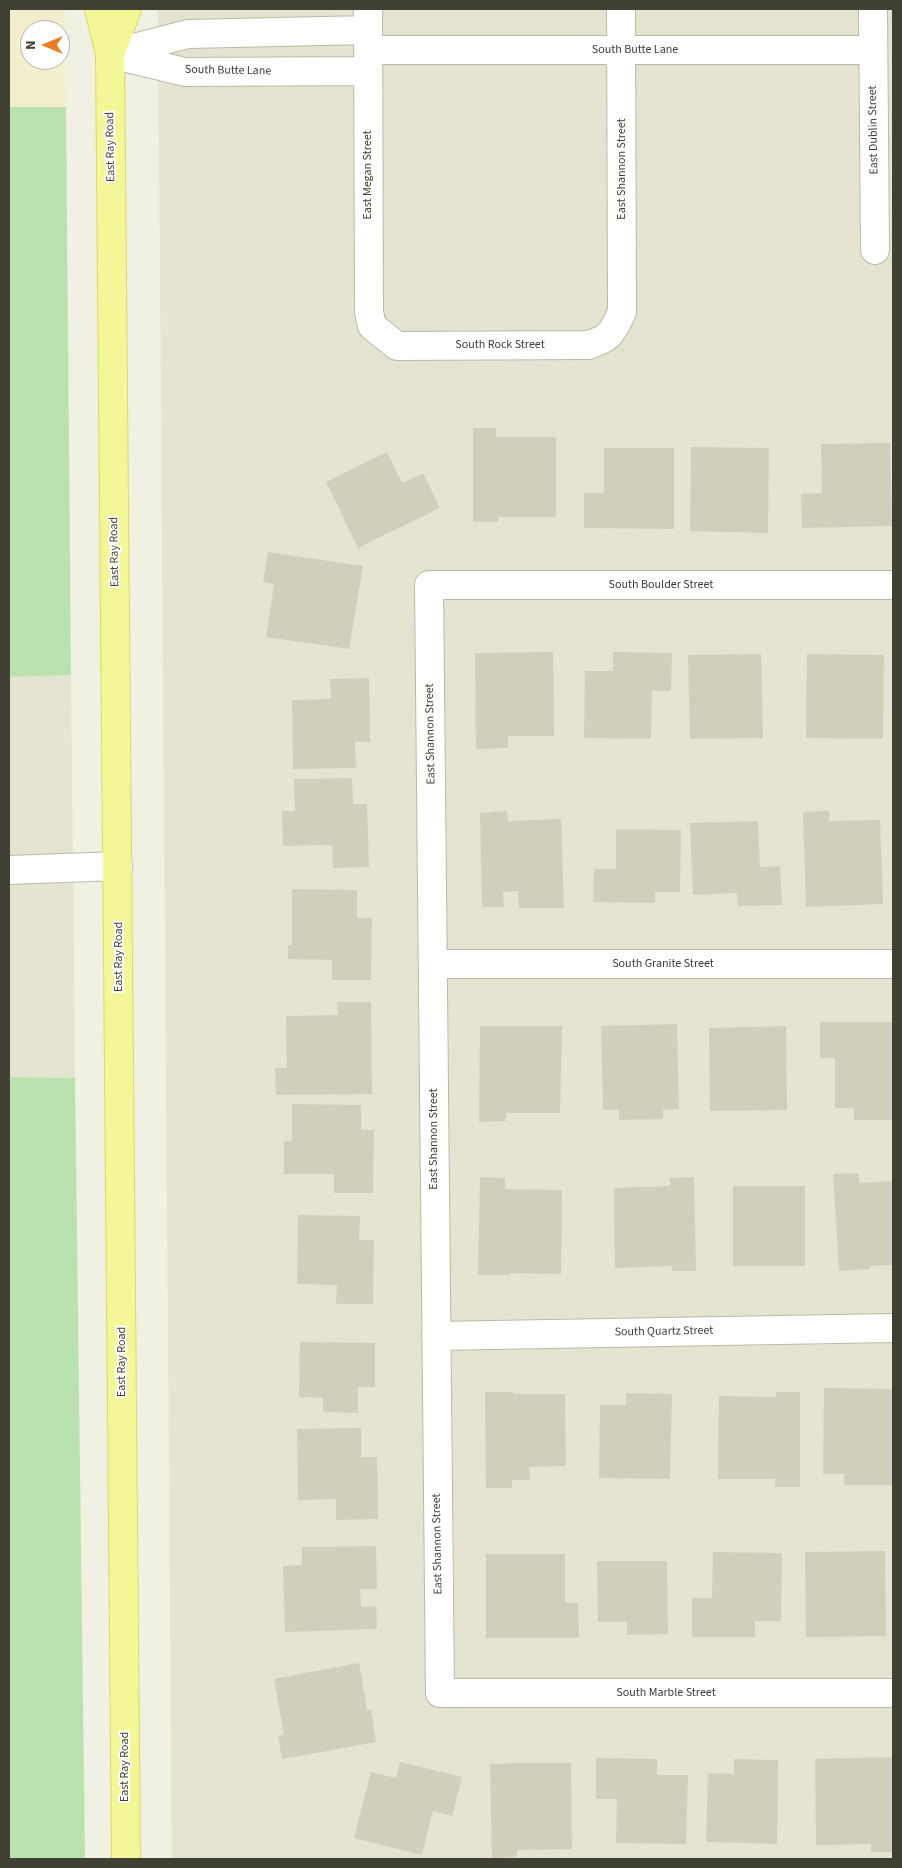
<!DOCTYPE html>
<style>
body{margin:0}
#map{position:relative;width:902px;height:1868px;overflow:hidden;background:#f0f0e3;font-family:"Source Sans 3",sans-serif}
canvas{display:block}
.frame{position:absolute;inset:0;border:10px solid #414034;pointer-events:none}
.north{position:absolute;left:20px;top:20px;width:50px;height:50px;box-sizing:border-box;background:#fff;border:1px solid #b3b3ae;border-radius:50%;rotate:270deg;font-size:14px;font-weight:700;line-height:20px;text-align:center;color:#414034}
.north::after{content:'';display:block;margin:auto;width:18px;height:22px;background:#eb7e1f;clip-path:polygon(50% 0,100% 100%,50% 72%,0 100%)}
</style>
<div id="map">
<canvas width="902" height="1868"></canvas>
<div class="frame"></div>
<div class="north">N</div>
</div>
<script>
const ctx = document.querySelector('canvas').getContext('2d');
ctx.lineJoin = 'round';
function fillPath(path, color) { ctx.fillStyle = color; ctx.fill(path, 'evenodd'); }
function stroke(path, color, width, dash) { ctx.strokeStyle = color; ctx.lineWidth = width; ctx.lineCap = dash ? 'butt' : 'round'; ctx.setLineDash(dash || []); ctx.stroke(path); }
function write(font, color, halo, rows, align = 'center') {
  ctx.font = font + ' "Source Sans 3",sans-serif'; ctx.lineWidth = 4; ctx.setLineDash([]); ctx.textBaseline = 'middle'; ctx.strokeStyle = halo; ctx.fillStyle = color; for (const [text, x, y, turn = 0] of rows) {
    ctx.save(); ctx.translate(x, y); ctx.rotate((+turn || 0) * Math.PI / 180); ctx.textAlign = isNaN(turn) ? turn : align; if (halo) ctx.strokeText(text, 0, 0); ctx.fillText(text, 0, 0); ctx.restore();
  }
}
fillPath(new Path2D(`
 M158,9H893V1859H172Z
 M71,675L75,1078L9,1077V677Z`), '#e4e4d1');
fillPath(new Path2D(`
 M9,9H65L66,107H9ZM30,30H60V60H30Z`), '#f2eece');
fillPath(new Path2D(`
 M9,107H66L71,675L9,677Z
 M9,1077L75,1078L85,1859H9Z`), '#bae2ae');
fillPath(new Path2D(`
 M473,428H496V437H556V517H498V522H473Z
 M890,443L892,526L802,528L801,494L822,493L821,444Z
 M691,447L769,448L768,533L690,531Z
 M604,448H674V529L584,528V493H604Z
 M387,452L402,483L423,473L440,508L358,548L326,482Z
 M268,552L363,566L349,649L266,637L274,584L263,582Z
 M553,652L554,736H508V748L476,749L475,653Z
 M613,652L672,653L671,691H652L651,739L584,738L585,671H613Z
 M761,654L763,738L690,739L688,655Z
 M807,654L884,655L883,739L806,738Z
 M369,678L370,742H355L356,768L293,769L292,700L331,699L330,679Z
 M352,778L353,804H367L369,867L333,868L332,845L283,846L282,811H295L294,779Z
 M507,811L508,821L561,819L564,908H519L518,891L503,892L504,907H482L480,813Z
 M829,811V821L880,820L883,904L806,907L803,812Z
 M758,821L760,867L780,866L782,905L738,906L737,893L693,895L690,823Z
 M616,829L681,830L680,892H655V903L593,902L594,869H616Z
 M292,889L357,890V918H372L371,980H332V960L288,959V945H292Z
 M337,1002H371L372,1094L276,1095L275,1068H287L286,1016L338,1015Z
 M820,1022H893V1120H854V1108H835V1058H820Z
 M677,1024L679,1109L663,1110V1119L619,1120V1110H603L601,1026Z
 M480,1026H562L560,1113H506V1121L479,1122Z
 M786,1026L787,1110L710,1111L709,1028Z
 M292,1104L361,1105V1130H374L373,1193H334V1174H284V1141H292Z
 M859,1173V1183L893,1181V1265L870,1266V1269L839,1271L833,1174Z
 M480,1177L505,1178V1189L562,1190L561,1274L509,1273V1275H478Z
 M694,1177L696,1271H672V1266L615,1268L614,1188L670,1186V1178Z
 M733,1186H805V1266H733Z
 M298,1215L360,1216L359,1240H374L373,1304H336L337,1285L297,1284Z
 M300,1342L375,1343V1387H358V1413L323,1412V1398L299,1397Z
 M824,1388L893,1389V1485H844V1474H823Z
 M485,1392H513V1394H565L566,1466L529,1467L530,1480H512V1488H486Z
 M776,1392H800V1487H775V1479H718L719,1396L776,1397Z
 M626,1393L672,1394L670,1479L599,1478L600,1405H626Z
 M361,1428V1457H377L378,1519L336,1520V1499L298,1500L297,1429Z
 M376,1546L377,1589H360L361,1607L376,1606L377,1629L285,1632L283,1566L302,1565V1547Z
 M885,1551L886,1636L806,1637L805,1552Z
 M713,1552L782,1553L781,1621H755V1637H692V1598H712Z
 M486,1554H565V1603H578L579,1638H486Z
 M597,1561H667L668,1634L627,1635V1622H598Z
 M359,1663L367,1711L371,1710L376,1742L282,1759L278,1736L284,1735L274,1679Z
 M893,1757V1852H871V1844L816,1845L815,1759Z
 M596,1758L657,1759V1775H688L686,1844L616,1843L617,1799H596Z
 M734,1759L778,1760L777,1844L706,1842L708,1773L734,1774Z
 M400,1762L462,1777L452,1816L433,1811L422,1855L354,1838L371,1772L396,1778Z
 M523,1763H571L572,1849L517,1850V1857L492,1858L490,1764Z`), '#d1cfb9');
const minor = new Path2D(`
 M368,9L369,312L372,326L397,346L588,345C611,338 612,333 622,312L621,9
 M873,9L875,250
 M368,50H873
 M110,54L188,34L368,30
 M114,55L185,72L368,71
 M893,585H429L440,1693H893
 M9,870L118,866
 M433,964H893
 M436,1336L893,1328`);
const primary = new Path2D(`
 M99,9L110,54L126,1859
 M110,54L127,9`);
stroke(minor, '#bbbaa6', 30);
stroke(primary, '#d9db66', 30);
stroke(minor, '#fff', 28);
stroke(primary, '#f4f795', 28);
write('12px', '#414034', '#fff', [
 ["South Butte Lane",635,50],
 ["South Butte Lane",228,71,1],
 ["East Dublin Street",874,130,-91],
 ["East Ray Road",111,147,-91],
 ["East Shannon Street",622,169,-90],
 ["East Megan Street",368,175,-90],
 ["South Rock Street",500,345],
 ["East Ray Road",115,552,-91],
 ["South Boulder Street",661,585],
 ["East Shannon Street",431,734,-91],
 ["East Ray Road",119,957,-90],
 ["South Granite Street",663,964],
 ["East Shannon Street",434,1139,-90],
 ["South Quartz Street",664,1332,-1],
 ["East Ray Road",122,1362,-90],
 ["East Shannon Street",438,1544,-91],
 ["South Marble Street",666,1693],
 ["East Ray Road",125,1767,-90]
]);
</script>
